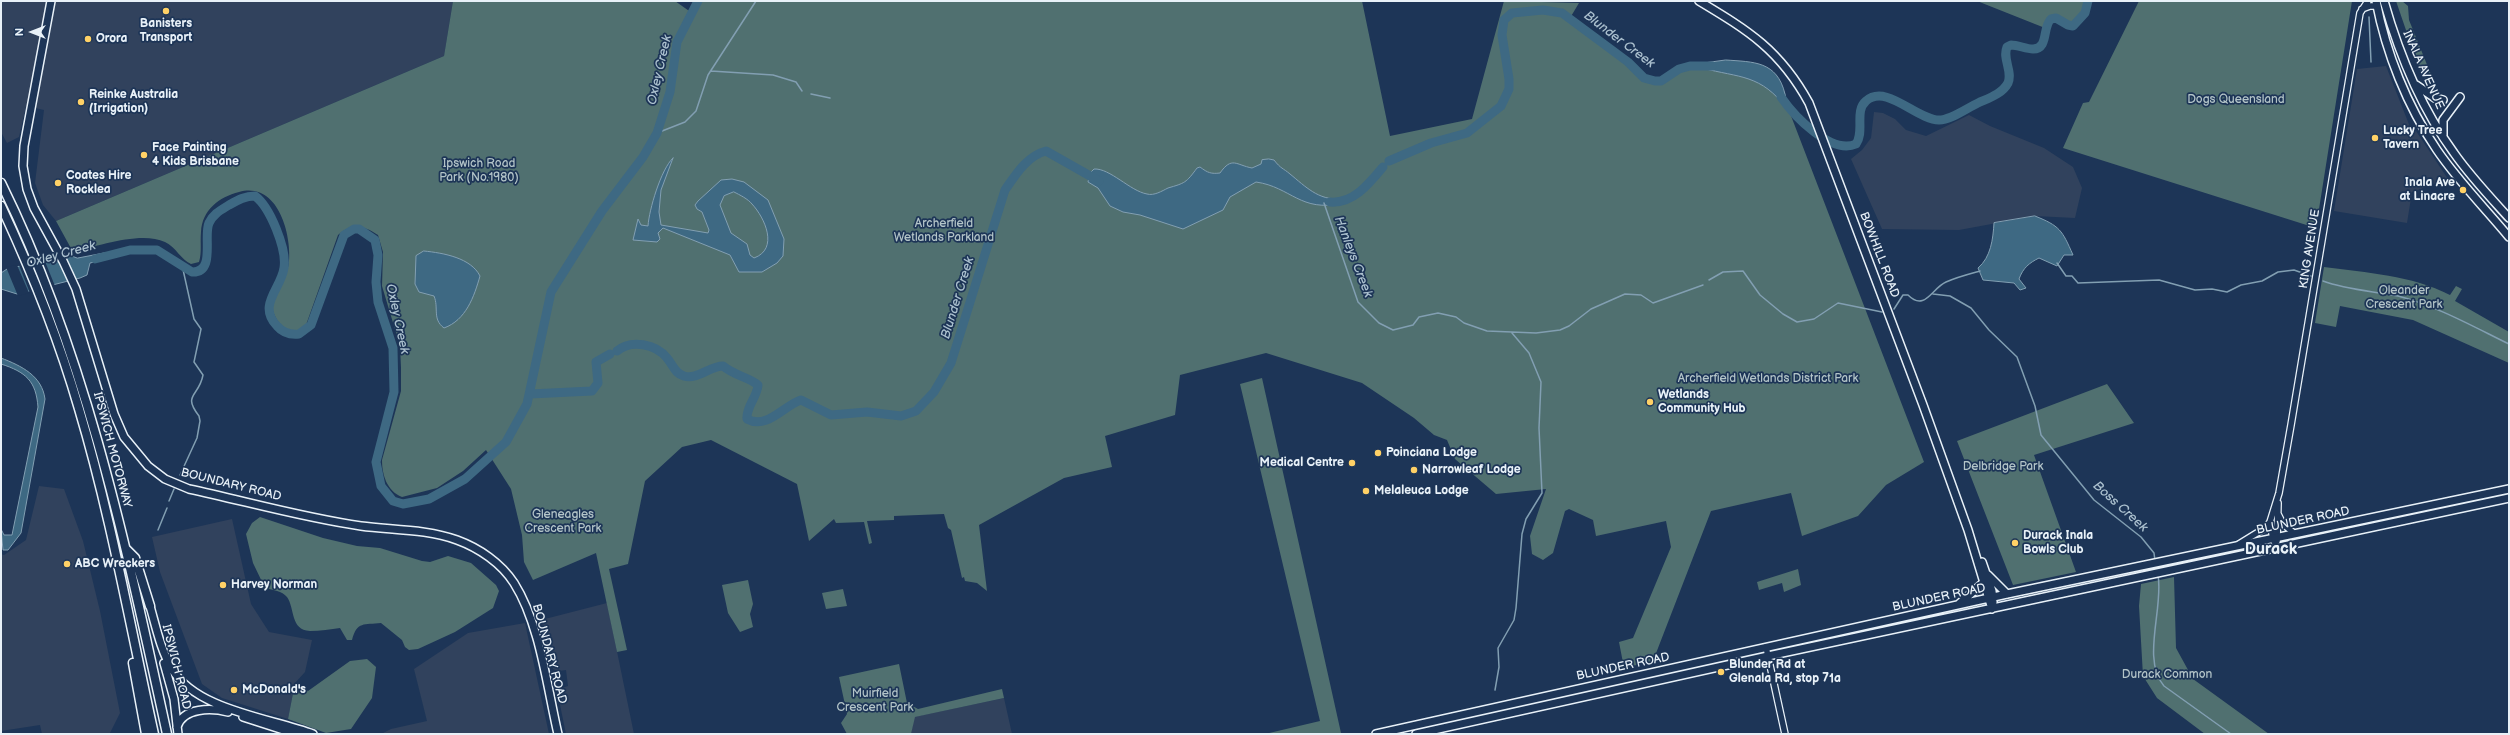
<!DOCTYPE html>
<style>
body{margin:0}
#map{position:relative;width:2510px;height:735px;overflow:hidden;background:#1d3557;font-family:"Balsamiq Sans",sans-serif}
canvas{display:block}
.frame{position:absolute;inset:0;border:2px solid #e8f1f8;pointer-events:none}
.north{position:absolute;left:12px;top:12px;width:40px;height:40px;-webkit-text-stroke:3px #1d3557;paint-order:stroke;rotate:270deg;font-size:11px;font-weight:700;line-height:16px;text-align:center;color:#e8f1f8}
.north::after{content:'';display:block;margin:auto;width:14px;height:18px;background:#e8f1f8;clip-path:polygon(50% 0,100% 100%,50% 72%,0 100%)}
</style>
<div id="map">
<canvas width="2510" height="735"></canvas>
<div class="frame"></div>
<div class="north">N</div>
</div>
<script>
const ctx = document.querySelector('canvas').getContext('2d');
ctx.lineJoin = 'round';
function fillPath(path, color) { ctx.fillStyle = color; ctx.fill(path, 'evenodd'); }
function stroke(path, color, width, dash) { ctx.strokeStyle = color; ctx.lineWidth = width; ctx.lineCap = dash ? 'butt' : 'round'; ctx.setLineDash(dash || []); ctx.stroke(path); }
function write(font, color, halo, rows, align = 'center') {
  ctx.font = font + ' "Balsamiq Sans",sans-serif'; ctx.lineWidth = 3.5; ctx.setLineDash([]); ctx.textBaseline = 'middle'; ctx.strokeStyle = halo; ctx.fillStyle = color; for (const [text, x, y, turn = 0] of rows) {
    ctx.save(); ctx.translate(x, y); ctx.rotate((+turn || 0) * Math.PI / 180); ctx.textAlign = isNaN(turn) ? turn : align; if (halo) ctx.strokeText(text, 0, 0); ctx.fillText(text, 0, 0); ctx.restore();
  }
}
fillPath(new Path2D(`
 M1,1H453L444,56L56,221L43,205L35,183L44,110L26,106L19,137L7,143L1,132Z
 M2386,66L2410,127L2416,131L2448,179L2412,192L2407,223L2334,211L2357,69Z
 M1874,112L1883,113L1895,119L1906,130L1926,136L1969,115L1990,126L2044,148L2073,167L2082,188L2075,218L2035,216L1959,230L1882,229L1851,159L1862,150L1871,138Z
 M39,486L64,489L83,541L100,611L120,713L110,733L42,734L40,725L1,731V554L4,555L26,540Z
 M232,519L251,604L269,632L312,640L305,672L295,683L288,719L222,698L202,684L160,572L152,537Z
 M607,603L634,734H566L558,695L559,689L568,686L566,670L558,671L553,669L541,620Z
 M525,623L549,734H381L391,729L427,721L414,669L468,633Z
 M1004,698L1012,734H911L914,717Z`), '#31425d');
fillPath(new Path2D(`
 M453,1H675L692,13L698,1H1362L1390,136L1472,119L1504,1L1579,3L1570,18L1628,62L1644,78L1661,81L1679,69L1701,66L1757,81L1769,88L1788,108L1924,462L1886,485L1858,516L1802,536L1791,493L1711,511L1653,661L1624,668L1619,642L1633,638L1671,547L1666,521L1596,536L1593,520L1569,509L1565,511L1553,553L1543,560L1532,554L1530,536L1546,489L1496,494L1455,459L1447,440L1434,435L1414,418L1362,383L1266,353L1180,375L1175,415L1105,436L1112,467L1064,478L979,525L987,591L977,583L965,581L964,577L962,578L951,530L948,528L944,514L894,516V520L867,521L872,543L869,544L864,522L836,523L834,519L809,541L797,484L711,440L682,447L645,481L628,564L609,569L627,650L617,652L596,553L533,580L524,562L522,535L511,489L486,450L463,471L437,488L402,497C387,491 382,475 382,460L401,391V368L400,346L382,286L383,252L378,235C363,225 352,223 338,235L306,325C294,339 277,326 273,311C269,294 286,280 289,263C292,235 278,181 239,192C219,197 202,210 201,232C200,243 202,252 199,262L191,264C181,260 176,247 165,242C141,231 98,246 73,252L56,221L444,56Z
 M1977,1H2088C2082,24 2078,31 2056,18L2051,19L2045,28Z
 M2139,1H2352L2316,228L2063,148L2083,103L2089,102Z
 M2396,1H2402L2408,6L2409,20L2438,92L2430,89L2419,68Z
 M2324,267C2367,273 2411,275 2450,295L2456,286L2462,289L2455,301L2509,332V363L2413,320L2340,306L2336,327L2315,323Z
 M1262,378L1341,733L1338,734H1265L1320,721L1240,384Z
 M2107,384L2134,423L2034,455L2076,572L2013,585L1957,441Z
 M260,517L323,538L357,546L380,548L422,561L430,562L448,556L471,563L496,585L499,591L493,608L455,632L418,649L409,650L405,647L402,640L381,623C364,625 357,621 352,640H347L340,628C331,629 320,631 310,631C290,630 295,608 287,597C282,591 273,590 265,588L253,563L246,534L252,523Z
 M1798,569L1801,585L1784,592L1782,583L1759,590L1757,582Z
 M2174,577L2176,648L2193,679L2269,734H2205L2157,698L2143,676L2139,606L2141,584Z
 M748,580L753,604L750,614L753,627L740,632L728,613L722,585Z
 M843,589L847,606L826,609L822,593Z
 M367,659L376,667L372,698L351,729L326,733L288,719L295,683L308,691L350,661Z
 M899,664L907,703L918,709L1002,689L1004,698L915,717L911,734H847L841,723L847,714L839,677Z`), '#507070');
const water = new Path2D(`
 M1726,60C1754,62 1777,61 1785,94C1786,100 1788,103 1787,109C1761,74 1740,78 1702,68L1699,64Z
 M673,158L661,190L659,212L661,225L708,233L709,230L702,212L697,209L695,205L698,201L721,180L732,179L744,182L768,200L784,239L783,256L777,263L762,272H739L730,255L663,228L658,233L660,239L657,242L633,240L638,219L641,225L648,226C649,210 661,169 673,158ZM734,192C740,195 748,199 752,204C765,218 779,249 754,258L750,255L747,244L731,233L720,205L724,196Z
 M1269,159L1274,160C1281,169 1283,168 1290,174C1306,187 1318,200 1340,199L1342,203C1301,213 1291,187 1256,182L1230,197L1223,210L1183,229L1140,215L1123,212L1110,206L1098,188L1088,182L1090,173L1094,169C1110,168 1130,191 1147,194C1154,196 1162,191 1168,188C1185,183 1186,183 1197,168L1200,167C1208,173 1211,174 1220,173C1232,156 1236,165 1252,168L1261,164L1262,160Z
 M2035,216C2060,226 2062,230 2073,255H2064L2057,266L2039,258C2029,263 2023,268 2019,279L2026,288L2020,290L2014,283L1983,280L1978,268C1991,257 1993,239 1994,223Z
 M424,251C444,253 471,258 480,276C474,297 466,320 444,328C432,319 439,308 434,296L419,292L415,284L416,256Z
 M106,253L108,259L90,263L87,275L80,278L17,294L1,289V273L7,269L69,255L77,258Z
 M1,358C22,366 42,376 45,399L21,533L8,550H3L1,529L4,535H12L38,407C36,381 26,372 1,364Z`);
fillPath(water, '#3e6983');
stroke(water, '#829fb2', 1);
fillPath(new Path2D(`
 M44,259L55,286L30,293L19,265Z
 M17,265L29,293L18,296L6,267Z`), '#1d3557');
stroke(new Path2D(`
 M2369,17L2371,62
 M711,71L773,75L796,82L802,91
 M811,94L830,98
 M657,133L685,122L696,111L708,75L756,1
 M1324,203L1358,302L1379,323L1393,330L1413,325L1419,317L1438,313L1456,317L1464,323L1487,331L1536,333L1560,330L1569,326L1591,309L1625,294L1641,295L1653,303L1703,285
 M2057,263L2066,276H2072L2078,283L2159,280L2195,290L2212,289L2227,292L2241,285L2262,281L2278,272L2294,270L2311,276
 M1709,280L1723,272L1743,271L1760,295L1783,314L1797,322L1814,319L1838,303L1882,312
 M2323,281C2347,290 2373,291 2398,296C2437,306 2474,327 2509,344
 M1933,294L1950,296L1971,308L1989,330L2017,357L2035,406L2041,435L2094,500L2141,537L2154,553L2155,561
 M1894,309L1903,295H1908C1925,312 1932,288 1946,282C1957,277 1969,274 1980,271
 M180,475L197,438L200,421L199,416C182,394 199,397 203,375L194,362L201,329L194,319L182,265
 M169,501L174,489
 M158,530L167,508
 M2158,575C2164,607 2141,660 2164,686L2231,734
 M1495,690L1499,667L1498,648L1514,620L1516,608L1522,534L1526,519L1542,493L1539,428L1541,382L1529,353L1512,333`), '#829fb2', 1.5);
stroke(new Path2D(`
 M1781,97C1794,116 1831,155 1856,144C1865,132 1854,111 1866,101C1886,83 1917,120 1939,120C1951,120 1967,108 1978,103C1989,98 2002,94 2008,83C2013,71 2002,59 2007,47L2011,45C2018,45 2026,49 2033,49C2049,49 2042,27 2051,19L2056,18L2068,25L2073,26L2085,13L2088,1
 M1389,161L1431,143L1467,133L1501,106L1509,89V79L1502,35L1504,20L1512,13L1543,10L1562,13L1628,62L1644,78L1655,81H1661L1679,69L1690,66H1712
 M1330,202C1353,204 1369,184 1383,167
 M95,259L130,250H157L192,272C216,273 203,236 209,223C213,214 221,210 229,205C238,200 245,196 255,196C270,207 287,249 284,268C281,289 257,305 277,326C283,333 290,335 299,334L311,325L344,235L354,229H359L375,240L378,255L376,282L378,302L393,348L394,392L376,462L381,486L393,501L403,504L429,499L465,479L506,442L527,404L551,292L602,211L643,157L657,133L670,92L677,42L698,1
 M617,351C631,339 656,344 667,358C673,365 675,374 684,376C697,380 710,366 723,366C735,376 749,377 758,385C757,398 746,406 747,419C767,430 783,406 801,400L831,415L867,412L901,416L916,411L934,392L951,363L1005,190C1016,174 1027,156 1046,151L1099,181
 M530,394L592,391L598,383L596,362L610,354`), '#3e6983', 9);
const minor = new Path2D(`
 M2362,9L2370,6H2377
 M2278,514L2283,524L2295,534
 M2277,541L2278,503
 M2239,544L2265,528L2270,522
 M2277,548L2273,539L2270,522L2279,493L2291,425L2360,13L2368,1
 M1766,647L1785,734`);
const major = new Path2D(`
 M51,1L24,146L23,166L27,189L34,208L63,261L76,289L114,414L124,437L148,466L165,479L189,489C245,501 304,518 361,526C392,530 427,529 457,540C479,548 501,563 514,583C540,624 547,687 558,734
 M1699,1C1749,31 1780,50 1809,103L1923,405L1968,530L1992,609
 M2376,1C2386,53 2407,106 2437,150C2458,181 2485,208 2509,237
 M2384,1C2399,54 2421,108 2454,153C2470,176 2490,197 2509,218
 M2416,85L2435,98L2443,100
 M2443,135V120L2460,97
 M1982,562L1992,591L1993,602
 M1988,575L2007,594
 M1959,604L1983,583
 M150,606C156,627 161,651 172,669C196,710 270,718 313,734
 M164,663L174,699L178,734
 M243,717L296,734
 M177,727C183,707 212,708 228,712
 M1376,734L2007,594L2509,489
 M1416,734L1768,656L2509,498`);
const highway = new Path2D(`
 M1,183C87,357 126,546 167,734
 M1,206C32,272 59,340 79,409C111,516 130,626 154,734
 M126,549L135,558L150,606
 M133,663L146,734`);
stroke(minor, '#e8f1f8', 8);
stroke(major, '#e8f1f8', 10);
stroke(highway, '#e8f1f8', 11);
stroke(minor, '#1d3557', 5.5);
stroke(major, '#1d3557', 7);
stroke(highway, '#1d3557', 8);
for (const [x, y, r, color] of [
 [166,11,4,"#ffd166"],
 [88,39,4,"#ffd166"],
 [81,102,4,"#ffd166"],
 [2375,138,4,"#ffd166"],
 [144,155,4,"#ffd166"],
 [58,183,4,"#ffd166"],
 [2463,190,4,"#ffd166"],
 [1650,402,4,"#ffd166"],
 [1378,453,4,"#ffd166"],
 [1352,463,4,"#ffd166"],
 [1414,470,4,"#ffd166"],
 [1366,491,4,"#ffd166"],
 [2015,543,4,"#ffd166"],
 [67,564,4,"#ffd166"],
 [223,585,4,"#ffd166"],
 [1721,672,4,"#ffd166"],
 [234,690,4,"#ffd166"]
]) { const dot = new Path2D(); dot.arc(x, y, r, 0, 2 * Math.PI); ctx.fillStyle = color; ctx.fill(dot); stroke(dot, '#1d3557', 1.5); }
write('bold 12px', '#e8f1f8', '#1d3557', [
 ["Banisters",166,24,"center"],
 ["Transport",166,38,"center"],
 ["Orora",96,39],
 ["Reinke Australia",89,95],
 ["(Irrigation)",89,109],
 ["Lucky Tree",2383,131],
 ["Tavern",2383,145],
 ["Face Painting",152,148],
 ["4 Kids Brisbane",152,162],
 ["Coates Hire",66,176],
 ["Rocklea",66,190],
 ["Inala Ave",2455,183,"right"],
 ["at Linacre",2455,197,"right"],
 ["Wetlands",1658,395],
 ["Community Hub",1658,409],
 ["Poinciana Lodge",1386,453],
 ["Medical Centre",1344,463,"right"],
 ["Narrowleaf Lodge",1422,470],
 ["Melaleuca Lodge",1374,491],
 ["Durack Inala",2023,536],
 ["Bowls Club",2023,550],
 ["ABC Wreckers",75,564],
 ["Harvey Norman",231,585],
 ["Blunder Rd at",1729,665],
 ["Glenala Rd, stop 71a",1729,679],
 ["McDonald's",242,690]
], 'left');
write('12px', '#e8f1f8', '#1d3557', [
 ["INALA AVENUE",2423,70,66],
 ["KING AVENUE",2310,249,-81],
 ["BOWHILL ROAD",1879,255,69],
 ["IPSWICH MOTORWAY",112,450,75],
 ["BOUNDARY ROAD",231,485,14],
 ["BLUNDER ROAD",2303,521,-12],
 ["BLUNDER ROAD",1939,598,-12],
 ["BOUNDARY ROAD",549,654,75],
 ["IPSWICH ROAD",176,667,76],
 ["BLUNDER ROAD",1623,667,-12]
]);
write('12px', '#b3c4c8', '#1d3557', [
 ["Dogs Queensland",2236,100],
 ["Ipswich Road",479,164],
 ["Park (No.1980)",479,178],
 ["Archerfield",944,224],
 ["Wetlands Parkland",944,238],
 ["Oleander",2404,291],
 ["Crescent Park",2404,305],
 ["Archerfield Wetlands District Park",1768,379],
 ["Delbridge Park",2003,467],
 ["Gleneagles",563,515],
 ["Crescent Park",563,529],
 ["Durack Common",2167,675],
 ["Muirfield",875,694],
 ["Crescent Park",875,708]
]);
write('italic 13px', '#acc1cf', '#1d3557', [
 ["Blunder Creek",1619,40,37],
 ["Oxley Creek",660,70,-77],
 ["Oxley Creek",61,255,-15],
 ["Hanleys Creek",1353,257,69],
 ["Blunder Creek",958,298,-73],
 ["Oxley Creek",397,319,78],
 ["Boss Creek",2120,507,42]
]);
write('bold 16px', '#e8f1f8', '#1d3557', [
 ["Durack",2271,550]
]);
</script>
